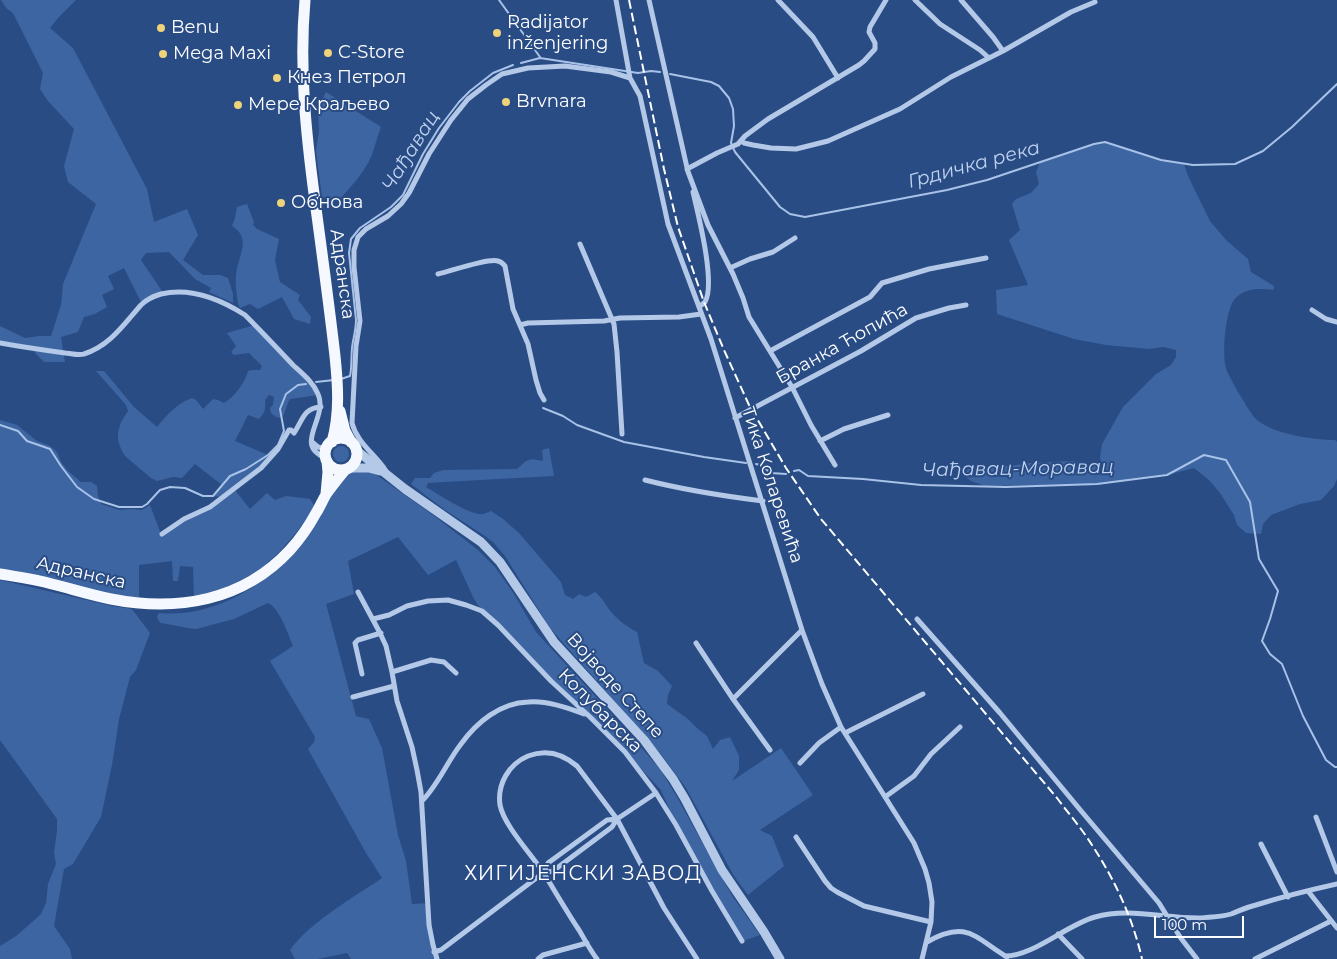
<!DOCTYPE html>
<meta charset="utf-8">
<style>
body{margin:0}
#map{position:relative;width:1337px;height:959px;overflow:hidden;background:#294c85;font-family:Montserrat,sans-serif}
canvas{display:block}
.scale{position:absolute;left:1154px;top:916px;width:90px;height:22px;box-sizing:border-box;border:2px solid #fff;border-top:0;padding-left:6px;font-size:15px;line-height:18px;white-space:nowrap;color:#fff;-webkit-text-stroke:4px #294c85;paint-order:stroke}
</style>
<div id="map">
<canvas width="1337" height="959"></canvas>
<div class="scale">100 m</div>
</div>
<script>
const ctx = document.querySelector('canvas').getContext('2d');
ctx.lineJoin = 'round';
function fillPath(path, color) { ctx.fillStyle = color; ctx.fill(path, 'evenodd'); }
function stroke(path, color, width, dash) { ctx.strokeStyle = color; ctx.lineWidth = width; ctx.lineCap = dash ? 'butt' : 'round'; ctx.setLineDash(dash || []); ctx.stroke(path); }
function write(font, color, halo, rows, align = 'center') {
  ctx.font = font + ' Montserrat,sans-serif'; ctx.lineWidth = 4; ctx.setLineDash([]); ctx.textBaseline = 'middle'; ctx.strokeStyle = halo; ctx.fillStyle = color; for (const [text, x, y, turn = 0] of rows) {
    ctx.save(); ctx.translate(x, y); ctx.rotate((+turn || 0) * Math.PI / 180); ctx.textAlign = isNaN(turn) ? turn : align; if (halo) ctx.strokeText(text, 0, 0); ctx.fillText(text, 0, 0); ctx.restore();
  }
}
fillPath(new Path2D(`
 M1,0H76L59,17L50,28L73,48L147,189L154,222L187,209L198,235L183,260L203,275H220L228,278L233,294V303L209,292L211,288L195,279L169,252L146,253L141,260L164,294L142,304L124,268L108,276L114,289L102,295L107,307L95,314L84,317L78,332L61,337L65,362H44L36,354L33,349L0,343V326L25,338L39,336H51L61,305L63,284L96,204L68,182L64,166L74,129L48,101L40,89L43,73L13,13L6,8Z
 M326,92L381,127C377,137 375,147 371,157C364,173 350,188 338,201L322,197L316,151L319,131L318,109Z
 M1105,142L1161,160L1184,164L1188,176L1210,221L1226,240L1248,259L1251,272L1274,286L1273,290C1260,288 1243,288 1234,300C1225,313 1222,353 1226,368C1227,374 1250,413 1255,418C1271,434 1313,440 1335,440L1337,442V479L1334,486L1321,500L1300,504L1271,515L1263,524L1261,534L1246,533L1237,525L1234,515L1220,493L1209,480L1194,468L1167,475L1097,484L985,486L971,481L964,476L968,469L980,466H1010L1029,463L1073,461L1090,465L1102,464L1100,458L1102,444L1123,407L1156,374L1171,365L1176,357V350L1163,347L1149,349L1106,345L1074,339L997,314L996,290L1028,285L1009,240L1020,230L1012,204L1016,199L1031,193L1039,184L1036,172L1040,162L1094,144Z
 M247,204L254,222L253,225L257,229L279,239L275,260L280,282L300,295L298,300L311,317L310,324L294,319L282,297L258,309L250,304L240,308L238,304C237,295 235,285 236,276C237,257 253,239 232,226L235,218L237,207Z
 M255,325L298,370L319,395L290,399C286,405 286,412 282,418L276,417L271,413L270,408L273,405L274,397L269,395L265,400C266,408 265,413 259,419L248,415L235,441L268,455L270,459L234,489L250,509L267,493L275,500L286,496L310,499L314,505C310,516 302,525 295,534C272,562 254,577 220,589C211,592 203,595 194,596L193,567L180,566L178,581H173L172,561L139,565V603L22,577L2,568L0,574V420L17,425L37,441L50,446L57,452L61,462L68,471L81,482H91L97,486L98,496L101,504L119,510L131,509L142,510L150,505L161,534L210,507L222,497L213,496L222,485L195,464L182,478L173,477L157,481L151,478L125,456L121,449L118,440V432L121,422L128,411L126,405L96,371H104L134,407L157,427C167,415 177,403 192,398L196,400L203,409L213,399L218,400L224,403C234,397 245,383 248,371L252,370H260L262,366L249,353L234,355L231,352L236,346L227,333Z
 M333 454a8 8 0 1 1 16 0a8 8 0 1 1-16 0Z
 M549,448L554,476L444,482L428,483L426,487C438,494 470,516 484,514C486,513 489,512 491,511L503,519L519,533L561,582L565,595L573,599L579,594L586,597L595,592C601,597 604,601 608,608C616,619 626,626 637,632L644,663L658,671L672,686L668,695L667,704L688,719L698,729L707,736L713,749L720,740L730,737L739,756V770L732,781L781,748L813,795L760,830L772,836L784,866L748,895L734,876L686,788L660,753L550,628L505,556L493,542L482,534L445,510L411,484L415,478H430L434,473L443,470L517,469L526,461L532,459L543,461L542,450Z
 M347,471H371L433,515L478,550L495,567L514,594L536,632L609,711L660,769L677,797L719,873L733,897L760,935L743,941L676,825L661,790L625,752L482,611L474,599L456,560L428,575L398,537L348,561L354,594L326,604L356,716L369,719L382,748L398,835L406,861L412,904L430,903C431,923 433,941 439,959H351L347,953L318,959H295L290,950C310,922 354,897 382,878L366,853L308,749L314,742L315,737L270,661L293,646C288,634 280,609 268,603L234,619L196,629L188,628L161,623L158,620L157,616L159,613C215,619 276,580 307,537C319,521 325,503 335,486C339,481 343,476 347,471Z
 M0,580L112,606L132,609L150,633L136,670L130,677L119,719L112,765L101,817L73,864L64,869L54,926L70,949L72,959H0V946L16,936L30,924L41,914L46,903L48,884L56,864L54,853L57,831V819L0,740Z`), '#3d65a2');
stroke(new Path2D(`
 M499,0L540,57
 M521,63L540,58L638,73L651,71L660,72
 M670,74L711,82L719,86L729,98L733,109L734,126L731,143L735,152L780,207L790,214L805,217L947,190L987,180L1094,144L1105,142L1161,160L1193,165L1235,164L1263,151L1292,127L1337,84
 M341,379L350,376C352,367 351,358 352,348C353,339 356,330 356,320L349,253L351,239L360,228L391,207L403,195L423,154L439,128L459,102L470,91L493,73L513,65
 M316,382L334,380
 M543,408L563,416L577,425L624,442L704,457L746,463
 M0,425L18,431L27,441L50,449L61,466L77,487L94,499L119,507H142L147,504L160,490L170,487L185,488L203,496H213L230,476L246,469L268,455L278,445L284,431L280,409L286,394L298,385L306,384
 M756,464L760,465L771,473L786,474
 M794,471L799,470L808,476L863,479L921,485L1006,487L1097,484L1167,475L1204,455L1226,460L1250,502L1259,559L1278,591L1270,619L1262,641L1270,654L1282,664L1303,716L1326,760L1335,767H1337`), '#a8c2e8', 2);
stroke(new Path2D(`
 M616,0L630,78
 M649,0L688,172
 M778,0L813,37L838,78
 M915,0L940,24L980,50L989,58
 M961,0L993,37L1003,51
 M741,141L744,143L753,145L771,148L796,149L828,141L900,109L951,77L1003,51L1071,12L1095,2
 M693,192C698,214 716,283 705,302C704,303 700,306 699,307
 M580,244L614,324L617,352L622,434
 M730,268L750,259L773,252L795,238
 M438,274C451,271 488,258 498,261C502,262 503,264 505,266L513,309L528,344L536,380L540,393L544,400
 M1312,310L1326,319L1337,322
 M520,325L528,323L604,321L620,318L679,317L701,314
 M0,343C22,347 43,350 65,353C70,353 78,356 84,354C110,346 124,324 141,305C147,299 154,296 161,294C191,287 220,299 245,315C261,331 277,348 293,365C303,374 313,382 318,394C329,418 292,445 326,458
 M770,351L870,297L882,283L929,269L986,258
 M735,418L861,351L916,318L949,308L966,305
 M820,441L844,429L888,415
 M312,442L318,447L327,449
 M835,465L811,425L792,387L749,317L743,298L733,274L708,225L687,169L717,153L738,144L745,136L768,119L859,65L864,61L875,49V43L869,32L870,27L886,0
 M386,471C375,454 357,443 352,423L356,346L360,321L354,267V250L358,237L366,229L388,216L401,204L409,193L429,154L451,120L468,99L486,85L502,74L528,68L565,66L611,72L630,78L640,96L668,224L711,339L802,630L822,684L841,727L914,843L925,869L929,883L932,902L931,922L922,959
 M645,480C684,490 723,496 763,501
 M162,534L184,519L210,507L261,468L278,449L289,430H291L294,433C303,420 303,408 321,407
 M358,592L380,633L386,646L392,672L397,701L412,747L417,770L421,792L429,925L433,945L437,959
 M373,619L389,615L407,606L428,601L448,600L466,605L482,611L498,625L551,681L590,717L625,752L656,793L676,825L712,891L742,941
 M917,619L1000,713L1082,812L1159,903L1180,937L1197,959
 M696,643L733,699L802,630
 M392,672L431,660L444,662L456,673
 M362,674L355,643L358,640L381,633
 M353,697L394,686
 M733,699L770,750
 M845,733L923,694
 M800,763L819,743L841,727
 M885,797L914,776L931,754L960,727
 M422,801C438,785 447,762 461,744C477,722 500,703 528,702C545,700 569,708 584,714
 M1316,817L1337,872
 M796,837L825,881L831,888L837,892L864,906L931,922
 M1261,844L1288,897
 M543,873L548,863L607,820L617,819
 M1308,891L1337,928
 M1058,934L1082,959
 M927,942C967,919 975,938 1007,957
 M434,952L441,950L543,873L553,871L612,827L617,819L656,793
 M1005,956C1034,956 1066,925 1095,917C1129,907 1166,919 1201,918C1210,917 1222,917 1231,914C1239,911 1247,907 1256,905C1282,897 1310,890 1337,884
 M538,959L543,955L587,943
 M597,959C590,950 585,940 579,930C567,912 556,893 545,875C533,856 504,826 500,805C497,784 509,764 528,756C546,749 563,754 577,766L617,819L664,908L697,959
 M1255,959L1331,921`), '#b4c8e7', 5);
stroke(new Path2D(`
 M356,450L405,489L481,542L500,562L554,642L644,740L673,779L685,799L722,870L764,932L780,959
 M348,468H369L380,471`), '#b4c8e7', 9);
stroke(new Path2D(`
 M305,0C299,68 306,134 315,201C322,253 329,304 335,356C338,385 340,414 332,442
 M340,411L345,431L351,442
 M325 454a16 16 0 1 1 32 0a16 16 0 1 1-32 0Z
 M326,494L328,472L327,461
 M0,574C18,577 35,579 52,584C72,589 91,595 111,599C177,612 243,601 290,550C300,539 309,526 316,513C320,507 323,499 327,493C333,485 339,477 346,469`), '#f5f8fe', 11);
stroke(new Path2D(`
 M629,0L664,169L678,227L704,302L724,350L749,405L786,468L821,519L1057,798C1069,814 1082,829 1092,845C1115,880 1133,919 1142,959`), '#fff', 2, [9, 4]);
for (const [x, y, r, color] of [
 [161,28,5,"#efd37a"],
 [497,33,5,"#efd37a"],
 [328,53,5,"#efd37a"],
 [163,54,5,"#efd37a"],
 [277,78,5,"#efd37a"],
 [506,102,5,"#efd37a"],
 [238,105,5,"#efd37a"],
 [281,203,5,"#efd37a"]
]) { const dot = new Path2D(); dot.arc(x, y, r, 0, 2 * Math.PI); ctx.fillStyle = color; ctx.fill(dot); stroke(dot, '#294c85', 2); }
write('18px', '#fff', '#294c85', [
 ["Radijator",507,23],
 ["inženjering",507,44],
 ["Benu",171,28],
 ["C-Store",338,53],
 ["Mega Maxi",173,54],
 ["Кнез Петрол",287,78],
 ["Brvnara",516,102],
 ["Мере Краљево",248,105],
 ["Обнова",291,203]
], 'left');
write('18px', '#fff', '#294c85', [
 ["Адранска",342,274,82],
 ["Бранка Ћопића",842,344,-29],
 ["Тика Коларевића",772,485,72],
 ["Адранска",81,573,13],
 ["Војводе Степе",615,686,48],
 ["Колубарска",600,711,45]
]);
write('italic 19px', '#bfd2ef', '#294c85', [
 ["Чађавац",411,151,-58],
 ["Грдичка река",974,165,-15],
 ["Чађавац-Моравац",1018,469,-1]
]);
ctx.letterSpacing = '1px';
write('20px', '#fff', '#294c85', [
 ["ХИГИЈЕНСКИ ЗАВОД",583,874]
]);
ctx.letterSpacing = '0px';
</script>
